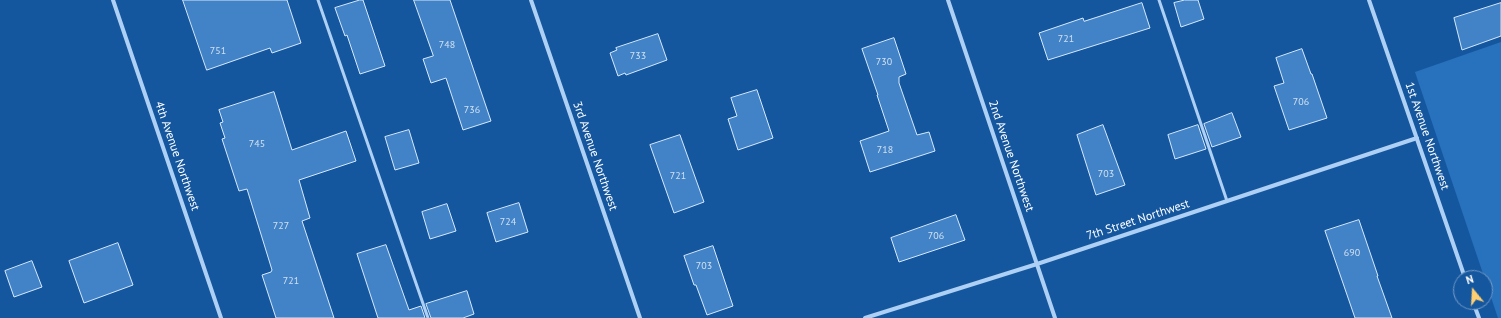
<!DOCTYPE html>
<style>
body{margin:0}
#map{position:relative;width:1501px;height:318px;overflow:hidden;background:#15579f;font-family:"PT Sans",sans-serif}
canvas{display:block}
.north{position:absolute;left:1453px;top:270px;width:40px;height:40px;box-sizing:border-box;background:#15579f;border:1px solid #739ac5;border-radius:50%;rotate:342deg;font-size:11px;font-weight:700;line-height:16px;text-align:center;color:#fff}
.north::after{content:'';display:block;margin:auto;width:14px;height:18px;background:#ffcf70;clip-path:polygon(50% 0,100% 100%,50% 72%,0 100%)}
</style>
<div id="map">
<canvas width="1501" height="318"></canvas>
<div class="north">N</div>
</div>
<script>
const ctx = document.querySelector('canvas').getContext('2d');
ctx.lineJoin = 'round';
function fillPath(path, color) { ctx.fillStyle = color; ctx.fill(path, 'evenodd'); }
function stroke(path, color, width, dash) { ctx.strokeStyle = color; ctx.lineWidth = width; ctx.lineCap = dash ? 'butt' : 'round'; ctx.setLineDash(dash || []); ctx.stroke(path); }
function write(font, color, halo, rows, align = 'center') {
  ctx.font = font + ' "PT Sans",sans-serif'; ctx.lineWidth = 4; ctx.setLineDash([]); ctx.textBaseline = 'middle'; ctx.strokeStyle = halo; ctx.fillStyle = color; for (const [text, x, y, turn = 0] of rows) {
    ctx.save(); ctx.translate(x, y); ctx.rotate((+turn || 0) * Math.PI / 180); ctx.textAlign = isNaN(turn) ? turn : align; if (halo) ctx.strokeText(text, 0, 0); ctx.fillText(text, 0, 0); ctx.restore();
  }
}
fillPath(new Path2D(`
 M1501,42V318H1498L1415,72Z`), '#2872bd');
const building = new Path2D(`
 M183,0H287L301,43L272,53L270,48L207,70Z
 M360,0H363L385,66L360,74L347,35L345,36L335,8Z
 M414,0H450L491,121L463,130L446,78L431,83L423,59L433,56Z
 M1185,0H1198L1204,19L1181,27L1174,3Z
 M1142,3L1150,28L1048,60L1039,33L1083,18L1084,21Z
 M1501,3V36L1462,50L1454,18Z
 M658,34L667,60L626,75L625,73L618,76L610,53L617,50L616,48Z
 M894,38L906,74L899,77V83L917,135L929,132L935,151L870,172L860,141L889,131L877,95H878L862,49Z
 M1302,49L1311,74H1312L1327,118L1289,130L1274,86L1284,83L1276,58Z
 M757,90L773,138L738,150L728,119L737,116L731,98Z
 M274,92L292,150L346,131L356,161L299,180L310,218L302,221L334,318H276L262,275L271,272L272,270L247,189L239,191L222,139L225,138L220,123L223,122L219,110Z
 M1232,113L1241,137L1212,147L1204,124Z
 M1103,125L1125,185L1096,195L1077,135Z
 M1198,125L1206,149L1175,159L1168,135Z
 M409,130L419,163L395,170L385,137Z
 M680,135L704,202L674,213L650,145Z
 M519,203L528,232L496,242L487,213Z
 M447,204L456,231L430,239L422,212Z
 M956,215L965,240L899,262L891,238Z
 M1359,220L1378,276H1377L1392,318H1355L1325,231Z
 M118,243L133,285L84,303L69,261Z
 M386,245L409,310L421,306L425,318H378L357,254Z
 M713,246L733,306L707,315L696,285H694L684,256Z
 M32,261L42,287L14,297L5,271Z
 M467,291L474,314L463,318H431L426,304Z`);
fillPath(building, '#4283c7');
stroke(building, '#d6e9fd', 1);
stroke(new Path2D(`
 M318,0L428,318
 M1159,0L1227,201`), '#add0f4', 3);
stroke(new Path2D(`
 M113,0L221,318
 M531,0L640,318
 M948,0L1055,318
 M1369,0L1465,278
 M1473,302L1479,318
 M865,318L1037,264L1417,138`), '#add0f4', 4);
write('10px', '#d0e0f1', null, [
 ["721",1066,39],
 ["748",447,45],
 ["751",218,51],
 ["733",638,56],
 ["730",884,62],
 ["706",1301,102],
 ["736",472,110],
 ["745",257,144],
 ["718",885,150],
 ["703",1106,174],
 ["721",678,176],
 ["724",508,222],
 ["727",281,226],
 ["706",936,236],
 ["690",1352,253],
 ["703",704,266],
 ["721",291,281]
]);
write('12px', '#fff', '#15579f', [
 ["1st Avenue Northwest",1427,136,71],
 ["4th Avenue Northwest",177,156,71],
 ["3rd Avenue Northwest",595,156,71],
 ["2nd Avenue Northwest",1011,156,71],
 ["7th Street Northwest",1138,220,-18]
]);
</script>
